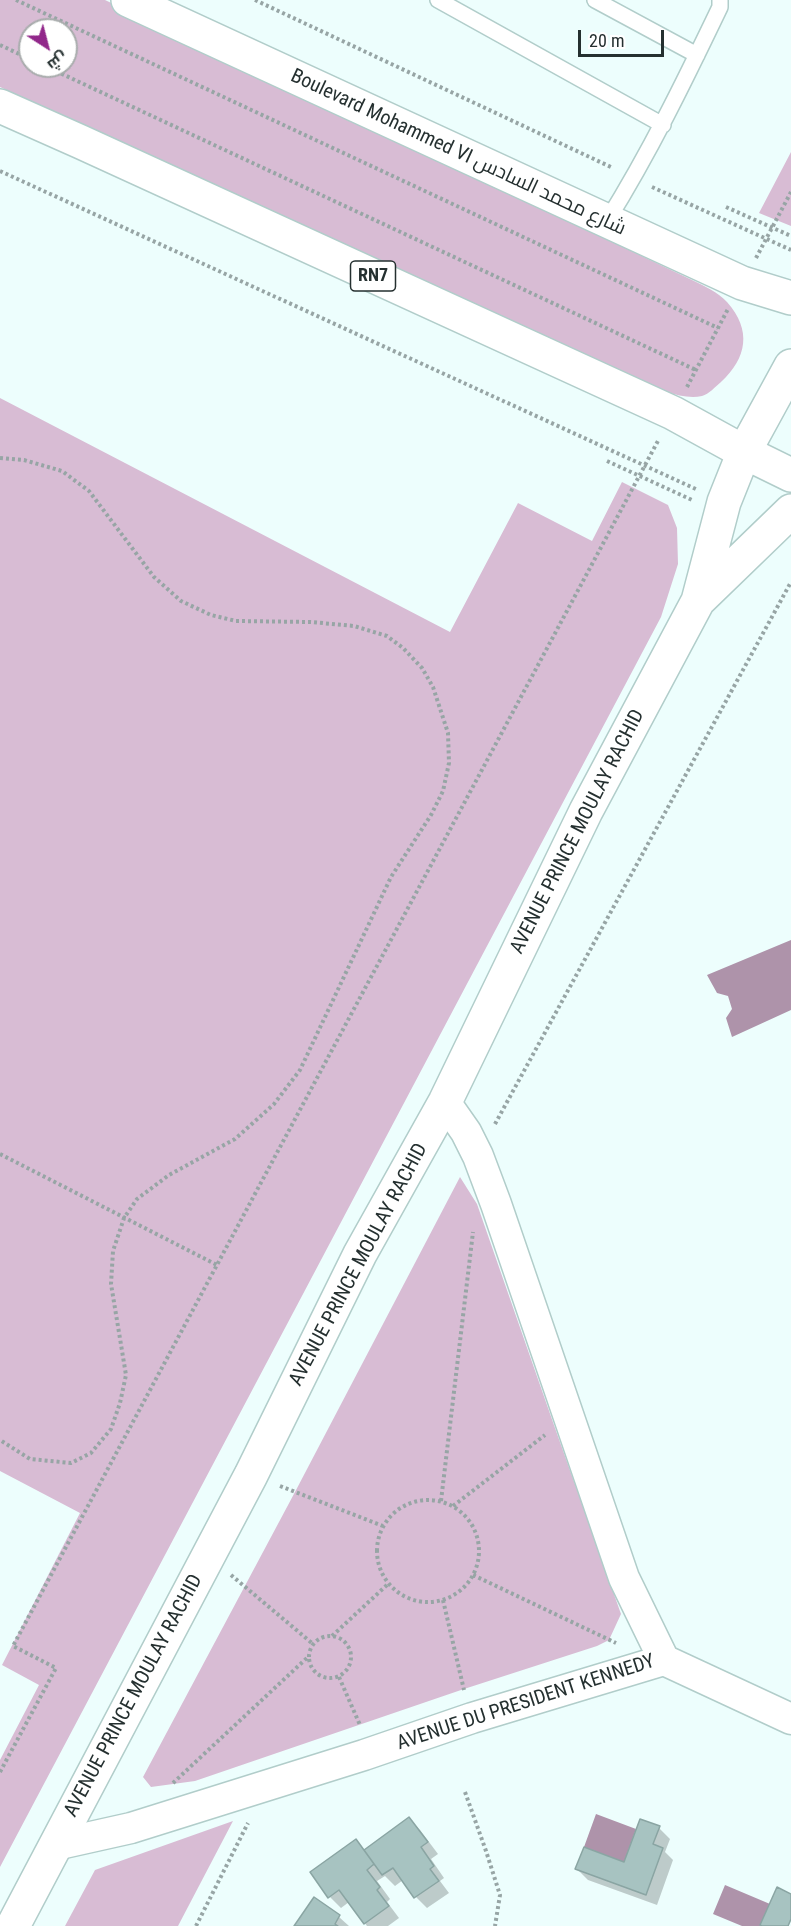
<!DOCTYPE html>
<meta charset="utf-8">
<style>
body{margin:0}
#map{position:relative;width:791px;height:1926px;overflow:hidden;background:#edfefd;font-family:"Roboto Condensed",Cairo,sans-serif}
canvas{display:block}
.north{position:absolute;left:18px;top:18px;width:60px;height:60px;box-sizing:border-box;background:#fff;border:2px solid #a8acac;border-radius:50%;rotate:144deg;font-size:16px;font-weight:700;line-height:24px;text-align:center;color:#253030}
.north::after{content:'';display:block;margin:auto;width:21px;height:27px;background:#91278a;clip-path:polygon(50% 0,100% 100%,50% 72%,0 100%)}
.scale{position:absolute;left:578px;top:30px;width:86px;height:27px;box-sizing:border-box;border:3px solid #253030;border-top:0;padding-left:8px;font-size:18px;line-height:21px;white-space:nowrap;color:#253030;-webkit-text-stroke:4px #fff;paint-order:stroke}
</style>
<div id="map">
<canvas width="791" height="1926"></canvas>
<div class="north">ش</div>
<div class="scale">20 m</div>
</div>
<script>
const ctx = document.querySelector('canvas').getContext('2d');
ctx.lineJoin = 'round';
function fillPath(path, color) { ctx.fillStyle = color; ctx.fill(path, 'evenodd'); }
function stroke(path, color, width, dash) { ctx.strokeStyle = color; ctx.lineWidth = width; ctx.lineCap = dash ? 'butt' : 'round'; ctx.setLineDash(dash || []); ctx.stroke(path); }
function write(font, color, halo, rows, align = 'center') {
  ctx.font = font + ' "Roboto Condensed",Cairo,sans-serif'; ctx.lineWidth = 4.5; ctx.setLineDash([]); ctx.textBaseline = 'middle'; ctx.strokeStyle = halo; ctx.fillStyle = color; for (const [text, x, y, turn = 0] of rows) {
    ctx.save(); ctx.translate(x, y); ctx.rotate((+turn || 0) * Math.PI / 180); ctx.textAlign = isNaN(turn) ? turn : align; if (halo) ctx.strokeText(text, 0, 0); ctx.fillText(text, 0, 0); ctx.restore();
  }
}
fillPath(new Path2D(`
 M0,0H105L692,280C704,286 718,292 727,302C752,330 747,358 721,382C715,387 709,394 702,396C690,399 678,395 666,392L0,87ZM30,30H66V66H30Z
 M791,152V226L759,213Z
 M0,398L450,632L518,503L592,541L622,482L668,505L677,528L678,564L661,617L0,1867V1760L39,1685L2,1665L80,1513L0,1471Z
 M460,1177L477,1204L555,1428L621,1614L609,1640L597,1646L464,1689L195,1781L151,1787L143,1777L295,1492Z
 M233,1821L178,1926H65L95,1870Z`), '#d8bcd4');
fillPath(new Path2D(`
 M791,940V1010L732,1037L726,1018L732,1009L728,996L717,993L707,975Z
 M596,1814L636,1829L624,1862L584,1847Z
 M725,1885L770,1904L760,1926H742L713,1914Z`), '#ae93aa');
fillPath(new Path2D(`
 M409,1819L420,1830L438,1854L431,1859L444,1878L440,1881L449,1893L427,1908L416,1897L403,1880L395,1886L385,1876L377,1881L390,1899L387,1902L399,1918L388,1926H367L349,1902L341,1908L330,1897L356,1841L365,1851Z
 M659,1828L670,1839L665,1852L673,1860L657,1905L588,1880L577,1869L625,1864Z
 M314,1899L339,1917L349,1926H296Z`), '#0003');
const building = new Path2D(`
 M409,1817L428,1842L421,1847L434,1866L430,1869L439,1881L414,1898L393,1868L382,1875L364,1850Z
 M640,1819L660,1826L653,1844L663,1848L646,1895L575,1869L584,1847L624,1862Z
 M356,1839L374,1864L367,1870L380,1887L377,1890L389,1906L364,1924L339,1890L328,1898L310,1872Z
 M777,1887L791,1894V1919L788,1926H762L760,1925Z
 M314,1897L340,1915L335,1924L338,1926H294Z`);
fillPath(building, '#a7c3c1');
stroke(building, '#8aa5a3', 1.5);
const lane = new Path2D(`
 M438,0L663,125
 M595,0L697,55
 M607,221C650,152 685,80 720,7V0`);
const street = new Path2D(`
 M445,1102L466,1132L478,1156L496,1204L624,1578L664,1660
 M664,1660L791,1719
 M55,1845L131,1828L364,1755L472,1718L664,1660`);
const secondary = new Path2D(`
 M698,601L791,511
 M13,1926L251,1475L360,1254L445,1102L586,811L698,601L724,502L744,452L791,366`);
const primary = new Path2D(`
 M128,0L742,283L791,298
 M0,106L81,142L673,413L744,452L791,475`);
stroke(lane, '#b1cdca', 18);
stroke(street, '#b1cdca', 33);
stroke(secondary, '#b1cdca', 36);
stroke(primary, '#b1cdca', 36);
stroke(new Path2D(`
 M16,0L718,328
 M255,0L613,168
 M0,45L30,59
 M45,66L696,370
 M0,171L698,490
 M652,187L791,250
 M726,207L791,236
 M756,258L791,192
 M687,387L728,309
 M0,458L24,460L62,471L89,491L154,577L181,601L211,615L236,621L311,622L354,626L387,636L403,648L422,668L433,687L448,733L449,763L443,791L431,815L391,877L300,1070L274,1104L235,1139L169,1175L137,1199L124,1218L113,1251L111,1284L126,1375L120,1403L111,1429L91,1453L71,1463L30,1459L0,1440
 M607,461L692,500
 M495,1124L791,582
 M0,1154L217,1265
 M280,1486L383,1526
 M377 1551a51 51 0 1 1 102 0a51 51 0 1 1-102 0Z
 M441,1501L473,1232
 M453,1506L545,1435
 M231,1575L313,1644
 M473,1575L616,1643
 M443,1600L464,1690
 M309 1657a21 21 0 1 1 42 0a21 21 0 1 1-42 0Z
 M332,1636L388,1584
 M339,1677L360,1725
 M0,1772L56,1668L13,1646L659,439
 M173,1783L309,1656
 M465,1792L486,1851L500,1895L495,1926
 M196,1926L248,1823`), '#97a5a5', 4, [3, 3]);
stroke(lane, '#fff', 15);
stroke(street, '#fff', 30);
stroke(secondary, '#fff', 33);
stroke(primary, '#fff', 33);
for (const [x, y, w] of [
 [373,276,45]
]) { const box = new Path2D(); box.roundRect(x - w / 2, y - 15, w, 30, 4.5); ctx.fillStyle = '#fff'; ctx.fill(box); stroke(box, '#253030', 1.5); }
write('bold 18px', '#253030', null, [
 ["RN7",373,276]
]);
write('20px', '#253030', '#fff', [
 ["Boulevard Mohammed VI شارع محمد السادس",458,153,25],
 ["AVENUE PRINCE MOULAY RACHID",578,832,-63],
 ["AVENUE PRINCE MOULAY RACHID",359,1265,-62],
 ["AVENUE PRINCE MOULAY RACHID",134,1696,-62],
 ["AVENUE DU PRESIDENT KENNEDY",526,1703,-18]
]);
</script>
